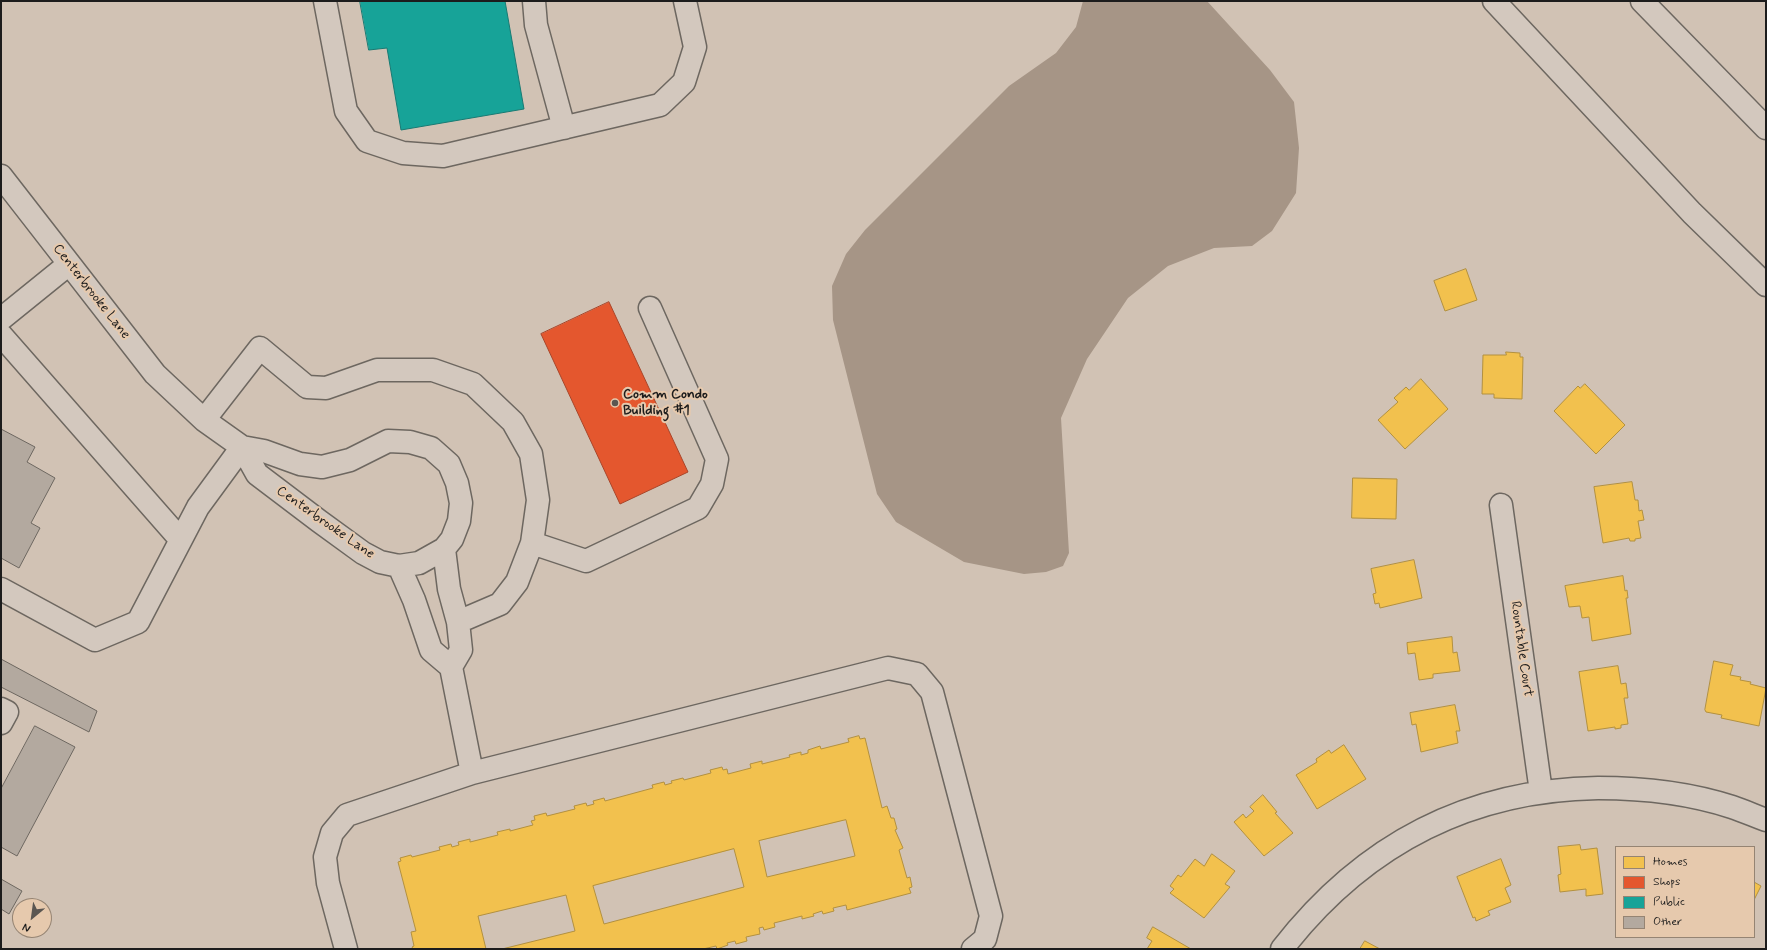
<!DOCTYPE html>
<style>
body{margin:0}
#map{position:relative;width:1767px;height:950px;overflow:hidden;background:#d1c2b4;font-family:Mynerve,sans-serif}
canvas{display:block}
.frame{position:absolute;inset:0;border:2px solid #1c1c1c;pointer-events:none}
.legend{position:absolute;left:1615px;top:846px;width:140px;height:92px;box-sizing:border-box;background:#e6c9ad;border:1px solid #958473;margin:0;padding:5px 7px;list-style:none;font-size:12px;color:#1c1c1c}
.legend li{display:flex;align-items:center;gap:8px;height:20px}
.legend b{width:20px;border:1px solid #958473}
.north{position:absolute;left:12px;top:898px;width:40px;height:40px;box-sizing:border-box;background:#e6c9ad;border:1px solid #958473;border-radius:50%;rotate:209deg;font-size:11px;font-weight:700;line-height:16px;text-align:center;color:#1c1c1c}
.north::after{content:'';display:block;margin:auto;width:14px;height:18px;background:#5b5651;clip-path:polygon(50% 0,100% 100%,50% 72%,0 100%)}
</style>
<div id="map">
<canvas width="1767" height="950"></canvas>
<div class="frame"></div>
<ul class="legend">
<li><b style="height:11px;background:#f2c14e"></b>Homes</li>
<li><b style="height:11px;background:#e4572e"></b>Shops</li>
<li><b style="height:11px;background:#17a398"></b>Public</li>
<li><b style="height:11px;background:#b3a99f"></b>Other</li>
</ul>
<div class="north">N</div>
</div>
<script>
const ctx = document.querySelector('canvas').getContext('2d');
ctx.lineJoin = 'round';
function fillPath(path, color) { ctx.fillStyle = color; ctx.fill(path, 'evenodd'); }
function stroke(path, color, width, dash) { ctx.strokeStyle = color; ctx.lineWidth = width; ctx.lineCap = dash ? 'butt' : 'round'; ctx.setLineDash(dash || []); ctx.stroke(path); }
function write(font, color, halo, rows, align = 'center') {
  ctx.font = font + ' Mynerve,sans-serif'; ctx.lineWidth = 4; ctx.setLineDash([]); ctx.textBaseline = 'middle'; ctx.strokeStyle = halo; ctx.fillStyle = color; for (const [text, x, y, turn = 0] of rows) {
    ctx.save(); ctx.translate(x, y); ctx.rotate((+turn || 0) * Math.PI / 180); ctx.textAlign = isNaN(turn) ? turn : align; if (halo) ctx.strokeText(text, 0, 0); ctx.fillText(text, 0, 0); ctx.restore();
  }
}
fillPath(new Path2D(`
 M1083,1H1207L1270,70L1294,102L1299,148L1296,193L1272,231L1252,246L1214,248L1168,266L1128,298L1087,359L1061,418L1069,553L1063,566L1046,572L1024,574L964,562L896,522L877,494L833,320L832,286L846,254L865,230L1009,86L1056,53L1076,27Z`), '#a69586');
const homes = new Path2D(`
 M1466,269L1477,300L1445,311L1434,281Z
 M1506,352L1520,353V357H1523L1522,399L1494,398V394H1482L1483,355H1506Z
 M1421,379L1448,409L1405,449L1378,420L1398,402L1394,398L1406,387L1409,390Z
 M1585,384L1625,425L1596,454L1554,411L1578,386L1580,388Z
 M1353,478L1397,479L1396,519L1352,518Z
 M1632,482L1635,500H1638L1639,511L1642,510L1644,520L1638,521L1641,538L1635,539V541H1630L1629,538L1603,543L1594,487Z
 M1414,560L1422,598L1380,608L1379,603L1375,604L1373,594L1376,593L1371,569Z
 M1623,576L1625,591L1627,590L1628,598H1626L1631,634L1592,641L1589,617L1582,618L1580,606L1569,607L1565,586Z
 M1452,637L1453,653L1457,652L1460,671L1433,674V678L1419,680L1415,653L1408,654L1407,643Z
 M1714,661L1733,665L1730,675L1741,677L1740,680L1751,682L1750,684L1766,688L1759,726L1721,718L1722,715L1706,712L1705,710Z
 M1618,666L1621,684L1626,683L1628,698H1624L1628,724L1621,725V728L1615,729V727L1588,731L1579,672Z
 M1455,705L1460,731H1456L1458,743L1421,752L1416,724L1412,725L1410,713Z
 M859,736L860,739L865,738L882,808L887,806L891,818H894L897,829L895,830L903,848L899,850L907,878L910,877L912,887L909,888L911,893L847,910L846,905L833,908L834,911L823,914L822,911L813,914L814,916L802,919V916L774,923L775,927L764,930L763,927L759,928L760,934L746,937L747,941L736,944L735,941L727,943L728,945L717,949L716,946L703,949H502L575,931L566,895L478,916L486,949H413L412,947L414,946L411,932L416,931L398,862L401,861L400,858L411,855L412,857L440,850L439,847L451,844L452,847L459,845L458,842L470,839V842L498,835L497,832L510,829V831L533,825L531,821L535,820L534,816L546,813L547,816L575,809L574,806L586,803L587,806L594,804L593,801L604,798L605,801L653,788L652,785L664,782L665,785L672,783L671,781L683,778L684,780L711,773L710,770L722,767L723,770L727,769L728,774L751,768L750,764L762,761V764L790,757L789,755L801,752V755L808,753V750L820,746L821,749L849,742L848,739ZM846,820L855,856L767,877L759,841ZM734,849L744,887L604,924L593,886Z
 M1344,745L1366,779L1317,809L1296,775L1317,762L1316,759L1329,750L1331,753Z
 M1263,795L1277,812L1275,813L1293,833L1264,856L1234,822L1243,814L1246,818L1254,811L1250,807Z
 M1580,845L1581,850L1597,848L1603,894L1586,896V889L1560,892L1558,875L1561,874L1558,847Z
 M1212,854L1235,871L1225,884L1230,887L1204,918L1170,893L1174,889L1170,886L1178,875L1181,877L1195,859L1204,866Z
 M1501,859L1511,885L1505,888L1511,902L1488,911L1490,915L1476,921L1475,917L1473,918L1457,877Z
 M1754,882L1761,886L1754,900Z
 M1153,927L1191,949H1147L1152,941L1147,938Z
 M1365,941L1380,949H1360Z`);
fillPath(homes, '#f2c14e');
stroke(homes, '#b2903f', 1);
const shops = new Path2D(`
 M609,302L688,472L620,504L541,334Z`);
fillPath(shops, '#e4572e');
stroke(shops, '#a84529', 1);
const public = new Path2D(`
 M360,1H505L524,109L401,130L387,48L369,50Z`);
fillPath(public, '#17a398');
stroke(public, '#187a73', 1);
const building = new Path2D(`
 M1,429L35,447L27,462L55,478L31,523L40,528L19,568L1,558Z
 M1,659L97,711L89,732L1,687Z
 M35,726L75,747L17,856L1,847V789Z
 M1,879L22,891L9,914L1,909Z`);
fillPath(building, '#b3a99f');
stroke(building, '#6d6760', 1);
const minor = new Path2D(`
 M325,1L346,111L367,141L403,153L443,156L660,105L684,82L695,47L685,1
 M534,1L536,25L564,128
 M1,176L155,374L204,420L242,447L257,474L319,521L363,553L380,562L399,566L419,563L444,549L452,539L459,521L461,503L457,483L449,464L431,448L410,442L388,441L350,460L322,467L300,464L264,451L242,447
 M1,319L69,264
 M1,335L180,539
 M204,420L260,348L307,387L326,388L377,370H433L473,384L513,422L531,454L538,500L532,543L517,582L500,604L458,622
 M1501,505L1541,792
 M532,543L586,561L698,508L712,484L717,459L650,308
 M399,566L414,600L431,650L451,667L461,650L458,622L449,589L444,549
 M1,589L95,640L138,622L198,507L242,447
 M451,667L472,773
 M1,709L7,712L1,723
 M346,949L328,883L325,857L332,833L347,815L472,773L888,668L917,674L932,692L991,916L985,939L973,949
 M1282,949C1362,846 1467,790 1598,788C1643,788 1689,793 1732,807C1744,811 1755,816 1766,820`);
const highway = new Path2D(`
 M1494,1L1692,213L1766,285
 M1642,1L1766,128`);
stroke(minor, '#6d6760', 25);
stroke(highway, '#6d6760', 25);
stroke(minor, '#d3c8be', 22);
stroke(highway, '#d3c8be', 22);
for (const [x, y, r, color] of [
 [615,403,4,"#5b5651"]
]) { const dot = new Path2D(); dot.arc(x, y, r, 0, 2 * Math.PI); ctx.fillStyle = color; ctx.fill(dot); stroke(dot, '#e6c9ad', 1.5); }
write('14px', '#1c1c1c', '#e6c9ad', [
 ["Centerbrooke Lane",91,292,52],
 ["Centerbrooke Lane",325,523,35],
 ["Rountable Court",1521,649,82]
]);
write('bold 14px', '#1c1c1c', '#e6c9ad', [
 ["Comm Condo",623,395],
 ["Building #1",623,411]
], 'left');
</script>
